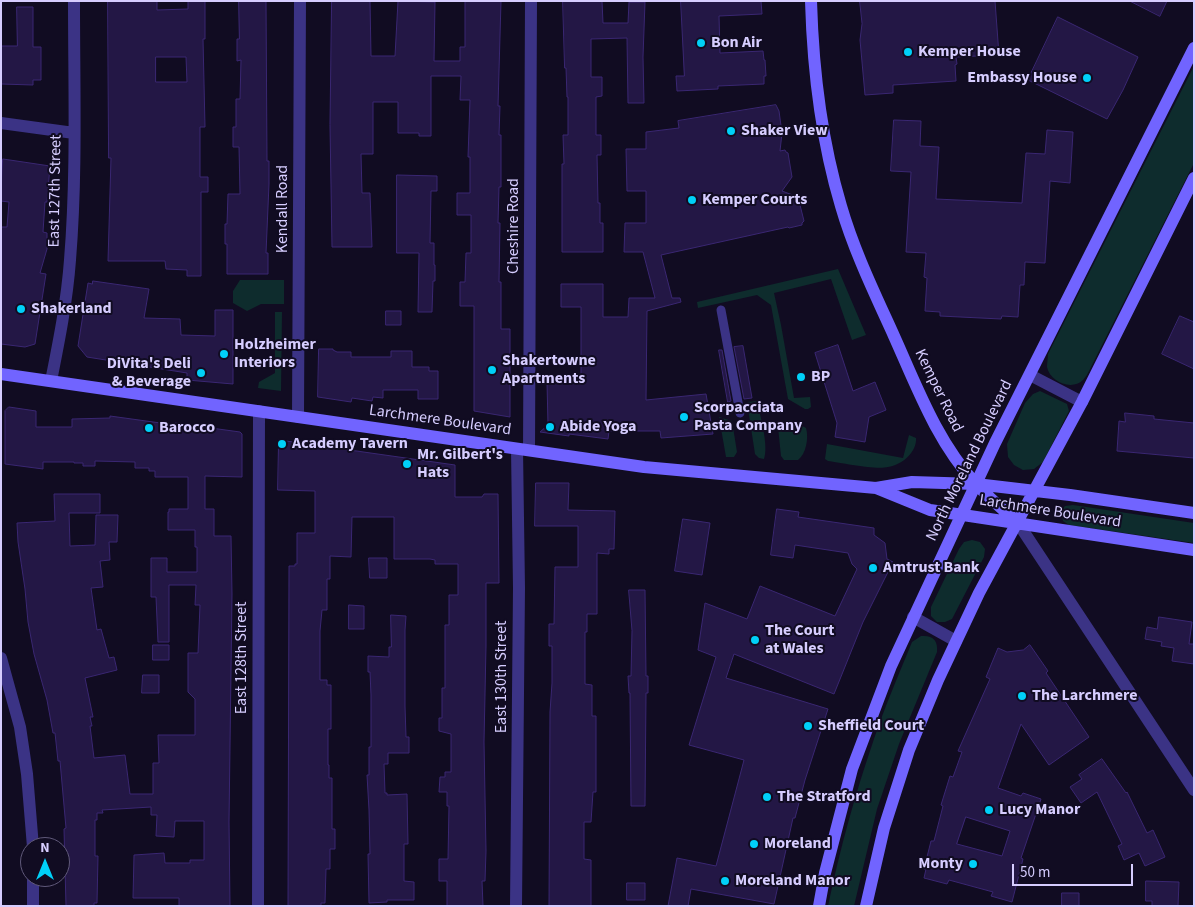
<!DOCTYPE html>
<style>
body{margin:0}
#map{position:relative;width:1195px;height:907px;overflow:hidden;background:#110c22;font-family:"Source Sans 3",sans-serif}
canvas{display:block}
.frame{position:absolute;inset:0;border:2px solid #d6cdff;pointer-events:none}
.north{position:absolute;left:20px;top:837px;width:50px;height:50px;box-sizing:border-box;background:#110c22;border:1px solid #60597a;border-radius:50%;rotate:0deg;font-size:14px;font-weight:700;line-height:20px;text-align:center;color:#d6cdff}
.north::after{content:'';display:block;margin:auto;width:18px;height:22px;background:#00d0f8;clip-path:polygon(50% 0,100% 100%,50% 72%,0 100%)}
.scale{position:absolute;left:1012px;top:864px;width:121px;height:22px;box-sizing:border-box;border:2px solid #d6cdff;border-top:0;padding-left:6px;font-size:15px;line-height:18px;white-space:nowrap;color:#d6cdff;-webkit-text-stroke:4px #110c22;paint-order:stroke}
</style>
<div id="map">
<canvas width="1195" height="907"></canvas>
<div class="frame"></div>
<div class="north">N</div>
<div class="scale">50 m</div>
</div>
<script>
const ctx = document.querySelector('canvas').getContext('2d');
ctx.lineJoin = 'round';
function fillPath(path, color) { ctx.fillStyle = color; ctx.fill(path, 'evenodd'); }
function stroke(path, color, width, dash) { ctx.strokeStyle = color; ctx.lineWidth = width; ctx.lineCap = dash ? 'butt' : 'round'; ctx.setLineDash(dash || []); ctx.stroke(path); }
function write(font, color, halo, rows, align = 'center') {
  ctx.font = font + ' "Source Sans 3",sans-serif'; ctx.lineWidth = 4; ctx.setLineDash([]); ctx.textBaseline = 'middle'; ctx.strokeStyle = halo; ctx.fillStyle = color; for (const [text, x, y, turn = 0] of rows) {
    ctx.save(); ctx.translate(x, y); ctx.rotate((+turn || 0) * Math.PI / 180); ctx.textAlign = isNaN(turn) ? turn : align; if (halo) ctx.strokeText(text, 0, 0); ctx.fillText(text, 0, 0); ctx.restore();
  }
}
fillPath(new Path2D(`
 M1194,66V163L1090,369C1088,373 1086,377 1083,380C1072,391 1050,382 1047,367C1047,363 1048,358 1048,354Z
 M838,269L866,335L852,340L831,279L774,293L781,325L794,398L810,397L811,407L808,409H805L788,399L771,305L757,295L698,308L697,302Z
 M240,280H284V304H261L247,311L233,303V291Z
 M275,312H282L281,391L258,388L259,382L275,373Z
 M1040,391L1067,404L1069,411L1043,462L1034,469L1023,470L1014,465L1008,457L1007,444L1025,403L1033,394Z
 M757,401C760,415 769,446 764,459L759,458L755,454L747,402Z
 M719,417L732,421L737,452L734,457H726Z
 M786,420H791L806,428C809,438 806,454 798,460H784L781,456L778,427Z
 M909,435L916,438C917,452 902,465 888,467C876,470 842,463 828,461L825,459L827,444L903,458Z
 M1073,505L1194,523V543L1069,525L1063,521L1061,511L1065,506Z
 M972,540L980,542L985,549L984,557L952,619L945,622H937L931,616V607L959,549L964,542Z
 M921,636C933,635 938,640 937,652L899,744L877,809L854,906H828C840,849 855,794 874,739C885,706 899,674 912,642Z`), '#0e2c2d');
const building = new Path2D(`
 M108,1H157V10L188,9V1H205V39H203L205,127H200V177H208V192H201V276H187V270L166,269L165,261H108L111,158H109ZM156,57H186L187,82H156Z
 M239,1H266L267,161H269V184L266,253H268V274H227V244H225V224H227L228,194H240L239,147H233V127H236V99H240L241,60L237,61V39H239Z
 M332,1H370L371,56H395L398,1L435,2L434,61H460V47H465V1H501L498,106H500L499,135H501V187H499L498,223H500L499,282H501V329H510V417L474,411V306H460V282H465L466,253H471V215H457V193H470V157H468L470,100H460L461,76H431V136H419V133H398V102H373V154H361L362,193H370L372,247H332L330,125Z
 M563,1H602L603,23H628L629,2H645L643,57L644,103H628L627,38L591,39V77H602V96L596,97V135H601V155H597L598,203H600V223H603V252H562V164H564L563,135H568V97H567L566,68H565Z
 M681,1H761L762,14L719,16L720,53L763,51L764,60H765L766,76H764V84L718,86V89L677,91L676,76H684Z
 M860,1H995L999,55L956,57L957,64L955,65L956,81L893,85V93L865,95L860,40L862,24Z
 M1130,1H1167L1160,16Z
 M17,7H33V47H41V80H33V85L1,84V46H17Z
 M1058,17L1138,57L1123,90L1107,119L1028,80Z
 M776,105L779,111L782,133L780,151L785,150L786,152L788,153L792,177L782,191L798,197L804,221L802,223V225L789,228L788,227L661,255L672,298H680L681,302L647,311L646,400L706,394L713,434L661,438L660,431H609L608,439L569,434V436L540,432L548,425L547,382H581V307H561V284H603V317H628L629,298H655L643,252H624L625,223H646V191H627L626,149H646V132L679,128L678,121Z
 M894,120L921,121L920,146L939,147L936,199L1022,203L1026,153L1045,154L1047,130L1073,132L1070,183L1050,181L1045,263L1025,262L1024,285H1020L1018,317L1002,316L1001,319L940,316V312L925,311L927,278L924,277L926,253L906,252L911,172L891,171Z
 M3,159L50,166L47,202H45L43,232L47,233V249L40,273L46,274L35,344L25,347L1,344V227H7L9,202L1,201Z
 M397,175L437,176V191H431L430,243H434V265H435V281H433L432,312H418L419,253H397Z
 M93,281L149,289L144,318L180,319L181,335L215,336V310H233V384L187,380V373L87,357L78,346L88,283L92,284Z
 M386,311H401V325H386Z
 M1180,316L1194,322V369L1162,354Z
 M838,345L853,391L875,382L886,410L869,417L865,442L835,437L837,423L815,353Z
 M743,346L752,398L744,399L734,347Z
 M319,349H333V350L337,352H351V357H391V351H412V367H429V371H438V399H418V390H383V398L373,397L372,401L352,398L351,402L318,397Z
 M719,350H722L731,401L728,402Z
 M9,407L36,411V427H72V419L110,418V416L175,425V423L240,432L242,434V477L205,476V509H214V536H231L232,594L229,822L230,906H179V898H133L134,855L164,853L165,863H190V860H204V821H175L174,837L156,836L157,815H151V807L102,810L103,813H97V820H95V856H98L97,903H94V906H66L64,829L66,828L60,761H58L55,733H53L47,700L34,654L28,622L25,589L18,542L17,523L55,521L54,494H100V513H69L70,546L95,545L96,515H118L117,542H109L110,560L100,561L103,587L91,588L97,630L101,629L109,658L114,657L117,670L85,678L93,717H90L92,726H90L94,758L125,755L130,794H153V763H159L158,735H195V699L188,692V653H198L200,605H195L196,585H169V642H158L156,597H151V558H167V572H197V547H195V530H168V512H169V509H188V477H155V471H149V468H135V462L95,461V466H83V463H74V462H43V469L5,464V411Z
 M1125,413L1154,416V419L1194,423V458L1117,451L1119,421L1125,422Z
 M279,440L455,465V497H482L484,494H498L499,583H486V646L484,742L486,851L485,881H482L483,906H447V881H439V859H448L449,806H447V792H439L440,777H445V772H451V734L439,731V718H442V688H445V625H449V595H458V564H435V560L430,559H394V517H352L351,557L330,556V579H327V610H322L320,631V680H327V685H331V729H328V765H329V778H332V829H335V849H330V869H326L325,903H321V906H288L289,566H295V564H297V533H315V491L278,490Z
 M536,483H569L568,510L615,511L614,549H609V554L597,553V614H587V632H585V684L592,685V716H596V792H593L591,822H584V859L591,860V906H549L550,712L552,683V646H549V624H554L555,567H578V526H535Z
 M777,509L799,512L798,517L874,528V535L885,543L887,559L893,562L863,622L834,694L734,654L726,678L828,709L805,780L795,818H793L774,904L691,889L688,906H668L677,858L716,866L744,760L689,745L716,657L698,650L705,603L747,619L760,586L835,616L857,569L852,564L848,553L795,545L793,558L771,555Z
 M683,519L710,523L702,575L675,571Z
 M369,558H387V578H370Z
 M629,590H645L646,676H648V693H646L645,806H631L630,693H629L628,676H631L632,631Z
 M349,605L364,606V629H349Z
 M391,615L406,616L405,630V706L406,737H409V753H388V764H384L385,793H387V795L407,794L408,844H404V881L414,882V900H387V902L369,903L368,854H370L369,810L367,775H369V747H371V695L370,672H368V656L389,657V647H391Z
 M1159,617L1192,622L1189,644H1194V664L1172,661L1174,648L1161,646L1162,642L1145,639L1147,627L1157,629Z
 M153,645H169V660H153Z
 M1030,645L1048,671L1046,673L1089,737L1049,765L1021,724L998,788L1021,796L1023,793L1041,799L1021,858L1023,859L1012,902L991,896L993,892L949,880L947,884L924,878L926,869H924L931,841H934L943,806L941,805L950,776L953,777L962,752L958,751L990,679L986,677L998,648L1007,652L1023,650ZM966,817L1010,831L1002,856L957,844Z
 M143,675H159V693H142Z
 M1102,759L1126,793L1127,792L1147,833L1153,830L1165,857L1145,866L1139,853L1124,860L1118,846L1122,844L1097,792L1081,803L1070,787L1082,779L1079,775Z
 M1146,881L1179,882L1178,906H1152V901H1146Z
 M627,883H645V900H627Z
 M1062,893H1079V906H1062Z`);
fillPath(building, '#231745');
stroke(building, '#3a2772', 1);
stroke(new Path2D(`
 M721,310L740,413`), '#3b3385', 9);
stroke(new Path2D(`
 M1,123L74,133
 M1030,375L1082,402
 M51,381C59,341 67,301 70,260C77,174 74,88 74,1
 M298,417L300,1
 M529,450L531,1
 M1018,523L1194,790
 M913,617L956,641
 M1,658L20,727L27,774L33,847
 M33,877V906
 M258,906L259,411
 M516,906L519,588L517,449`), '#3b3385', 12);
stroke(new Path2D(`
 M811,1C813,71 821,139 841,206C854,251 875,294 894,336C917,387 937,442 976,484C989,498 1004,510 1018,523
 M1,374L644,467L876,488L912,482L976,484L1070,495L1194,513
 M876,488L930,510L1194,550
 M819,906L825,873L852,769L891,666L995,443L1194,48
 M866,906L884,828L909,750L938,680L979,593L1082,402L1194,178`), '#7164ff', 12);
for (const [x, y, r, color] of [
 [701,43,5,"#00d0f8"],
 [908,52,5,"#00d0f8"],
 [1087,78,5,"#00d0f8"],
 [731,131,5,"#00d0f8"],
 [692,200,5,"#00d0f8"],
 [21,309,5,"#00d0f8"],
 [224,354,5,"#00d0f8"],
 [492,370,5,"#00d0f8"],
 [201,373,5,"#00d0f8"],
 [801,377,5,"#00d0f8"],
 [684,417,5,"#00d0f8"],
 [550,427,5,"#00d0f8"],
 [149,428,5,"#00d0f8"],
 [282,444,5,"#00d0f8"],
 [407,464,5,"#00d0f8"],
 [873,568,5,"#00d0f8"],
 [755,640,5,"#00d0f8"],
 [1022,696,5,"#00d0f8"],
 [808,726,5,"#00d0f8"],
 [767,797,5,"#00d0f8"],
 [989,810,5,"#00d0f8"],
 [754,844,5,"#00d0f8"],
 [973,864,5,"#00d0f8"],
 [725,881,5,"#00d0f8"]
]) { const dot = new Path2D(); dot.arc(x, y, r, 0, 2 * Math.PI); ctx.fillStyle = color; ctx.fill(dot); stroke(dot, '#110c22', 2); }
write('bold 16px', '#d6cdff', '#110c22', [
 ["Bon Air",711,43],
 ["Kemper House",918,52],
 ["Embassy House",1077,78,"right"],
 ["Shaker View",741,131],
 ["Kemper Courts",702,200],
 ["Shakerland",31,309],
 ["Holzheimer",234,345],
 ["Interiors",234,363],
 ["Shakertowne",502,361],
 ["Apartments",502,379],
 ["DiVita's Deli",191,364,"right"],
 ["& Beverage",191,382,"right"],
 ["BP",811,377],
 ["Scorpacciata",694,408],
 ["Pasta Company",694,426],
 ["Abide Yoga",560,427],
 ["Barocco",159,428],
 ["Academy Tavern",292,444],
 ["Mr. Gilbert's",417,455],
 ["Hats",417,473],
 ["Amtrust Bank",883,568],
 ["The Court",765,631],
 ["at Wales",765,649],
 ["The Larchmere",1032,696],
 ["Sheffield Court",818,726],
 ["The Stratford",777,797],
 ["Lucy Manor",999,810],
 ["Moreland",764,844],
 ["Monty",963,864,"right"],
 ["Moreland Manor",735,881]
], 'left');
write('16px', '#d6cdff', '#110c22', [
 ["East 127th Street",56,191,-89],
 ["Kendall Road",283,209,-90],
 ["Cheshire Road",514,226,-90],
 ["Kemper Road",938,391,64],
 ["Larchmere Boulevard",440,421,8],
 ["North Moreland Boulevard",970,461,-64],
 ["Larchmere Boulevard",1050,512,9],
 ["East 128th Street",242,658,-90],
 ["East 130th Street",502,677,-90]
]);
</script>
